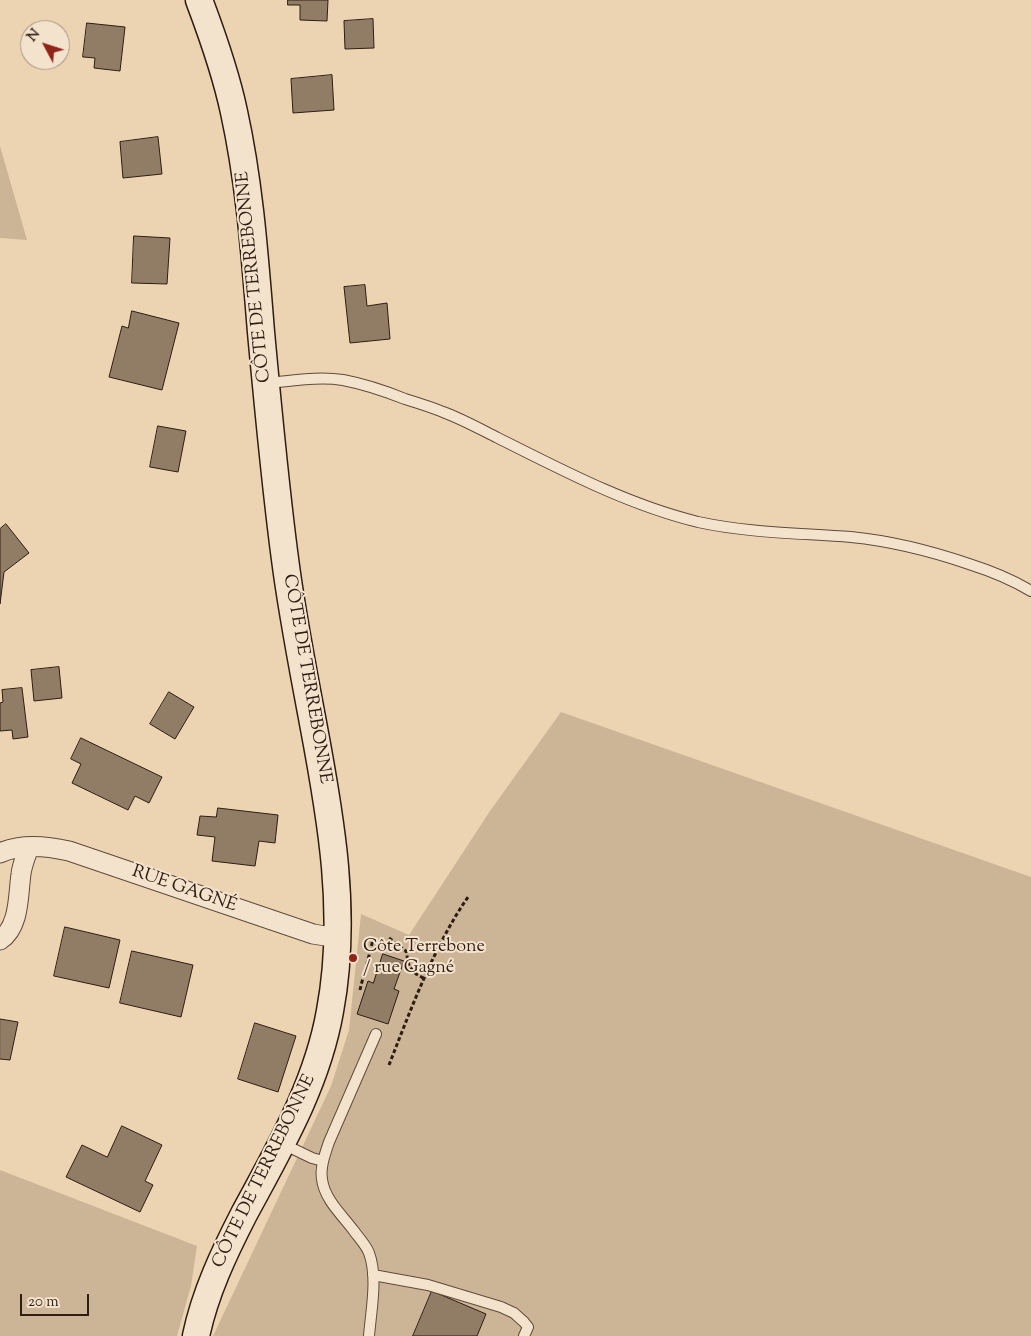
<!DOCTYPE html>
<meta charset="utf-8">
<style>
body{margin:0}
#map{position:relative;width:1031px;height:1336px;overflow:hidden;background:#ecd4b2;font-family:"Sorts Mill Goudy",serif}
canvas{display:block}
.north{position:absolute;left:20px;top:20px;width:50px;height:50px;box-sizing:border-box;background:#f3e3cd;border:1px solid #a59483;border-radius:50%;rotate:310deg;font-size:14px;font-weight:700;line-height:20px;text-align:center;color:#2f1d13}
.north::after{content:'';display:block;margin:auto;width:18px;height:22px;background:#8f2418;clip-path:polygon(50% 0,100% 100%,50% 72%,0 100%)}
.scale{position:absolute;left:20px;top:1294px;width:69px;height:22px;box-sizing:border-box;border:2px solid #2f1d13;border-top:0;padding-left:6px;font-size:15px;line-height:18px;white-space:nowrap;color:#2f1d13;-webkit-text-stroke:4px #f3e3cd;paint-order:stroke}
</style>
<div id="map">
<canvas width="1031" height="1336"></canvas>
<div class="north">N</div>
<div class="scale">20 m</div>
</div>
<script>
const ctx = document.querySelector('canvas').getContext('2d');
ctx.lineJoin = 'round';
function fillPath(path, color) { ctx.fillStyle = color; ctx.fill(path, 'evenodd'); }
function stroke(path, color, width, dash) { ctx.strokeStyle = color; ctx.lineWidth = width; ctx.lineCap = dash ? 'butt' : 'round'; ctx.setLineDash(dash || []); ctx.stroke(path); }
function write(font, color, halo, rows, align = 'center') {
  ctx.font = font + ' "Sorts Mill Goudy",serif'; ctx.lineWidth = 4; ctx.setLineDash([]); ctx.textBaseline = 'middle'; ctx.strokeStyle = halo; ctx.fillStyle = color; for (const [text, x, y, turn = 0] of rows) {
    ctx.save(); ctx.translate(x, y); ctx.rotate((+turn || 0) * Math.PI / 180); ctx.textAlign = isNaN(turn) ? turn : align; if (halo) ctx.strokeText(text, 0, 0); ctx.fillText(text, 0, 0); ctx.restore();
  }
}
fillPath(new Path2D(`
 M0,146L27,240L0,238Z
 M561,712L1031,877V1336H213L331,1086L349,1030L361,914L409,935L490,811Z
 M0,1170L197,1246L191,1286L177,1336H0Z`), '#ccb597');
const building = new Path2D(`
 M288,0H328L327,21L300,20V5H288Z
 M373,19L374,48L345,49L344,21Z
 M87,23L125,27L120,71L94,68L95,58L83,57Z
 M332,75L334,110L293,113L291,79Z
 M158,137L162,174L123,178L120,142Z
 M134,236L170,238L167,284L132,283Z
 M365,285L367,306L387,303L390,339L350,343L344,287Z
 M132,311L179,323L162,390L109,377L122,326L128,328Z
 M158,426L186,431L178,472L150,467Z
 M6,524L29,553L4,572L0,604V529Z
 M59,667L62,698L34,701L31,670Z
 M22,688L28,737L13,739L12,730L0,731V703L3,702L2,690Z
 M169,692L194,707L175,739L150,724Z
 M81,738L162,777L149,803L135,796L128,810L72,783L81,764L71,759Z
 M218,808L278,815L275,843L259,841L255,866L212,861L215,837L197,835L200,816L216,817Z
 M65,927L120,940L109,988L54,976Z
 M132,951L193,965L181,1017L120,1003Z
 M383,954L404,961L394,989L399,991L388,1024L357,1014L368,981L373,983Z
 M0,1019L18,1022L10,1060L0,1059Z
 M255,1023L296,1036L278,1092L238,1079Z
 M122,1126L162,1145L145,1181L153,1185L140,1212L66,1177L82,1145L107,1157Z
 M432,1291L486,1314L477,1336H413Z`);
fillPath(building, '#917c66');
stroke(building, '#2f1d13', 1);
const lane = new Path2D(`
 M267,383C292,381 318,376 343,380C364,384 385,391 405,399C418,403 431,407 443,412C462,419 480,429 498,438C562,470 628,505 698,522C749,533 800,533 851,537C891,541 931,551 969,564C991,571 1011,579 1031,591
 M283,1144L312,1158L323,1161
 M373,1275L428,1285L501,1307L514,1313L524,1322L528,1327L524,1336
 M369,1336C371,1311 378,1277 369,1253C366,1245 359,1238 354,1231C343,1216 324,1199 322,1179C320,1167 325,1154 329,1142L376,1034`);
const street = new Path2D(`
 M0,853C21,843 47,846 69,851L313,934L338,938
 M0,940C20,927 18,895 21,874C22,865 26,856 29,847`);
const secondary = new Path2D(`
 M196,1336C205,1293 224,1253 244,1214C279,1149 317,1085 330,1011C348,915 331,818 313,723C303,669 292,614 285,559C275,484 268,408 261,332C255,259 250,185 234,112C226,74 213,37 199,0`);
stroke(lane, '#5e4b3b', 12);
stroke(street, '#5e4b3b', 21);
stroke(secondary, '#2f1d13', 29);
stroke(new Path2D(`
 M389,938L406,951L409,966L416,974L425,979
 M360,990C364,972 370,955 373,938
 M389,1065C411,1009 434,946 468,897`), '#2f1d13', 3, [4, 2.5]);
stroke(lane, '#f3e3cd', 10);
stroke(street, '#f3e3cd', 19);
stroke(secondary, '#f3e3cd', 26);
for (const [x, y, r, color] of [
 [353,958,5,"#8f2418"]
]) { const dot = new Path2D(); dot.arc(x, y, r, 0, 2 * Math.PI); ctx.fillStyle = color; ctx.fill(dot); stroke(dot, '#f3e3cd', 2); }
write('18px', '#2f1d13', '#f3e3cd', [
 ["CÔTE DE TERREBONNE",255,277,-96],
 ["CÔTE DE TERREBONNE",306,679,80],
 ["RUE GAGNÉ",184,890,19],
 ["CÔTE DE TERREBONNE",265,1172,-64]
]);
write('18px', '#2f1d13', '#f3e3cd', [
 ["Côte Terrebone",363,948],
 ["/ rue Gagné",363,969]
], 'left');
</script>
